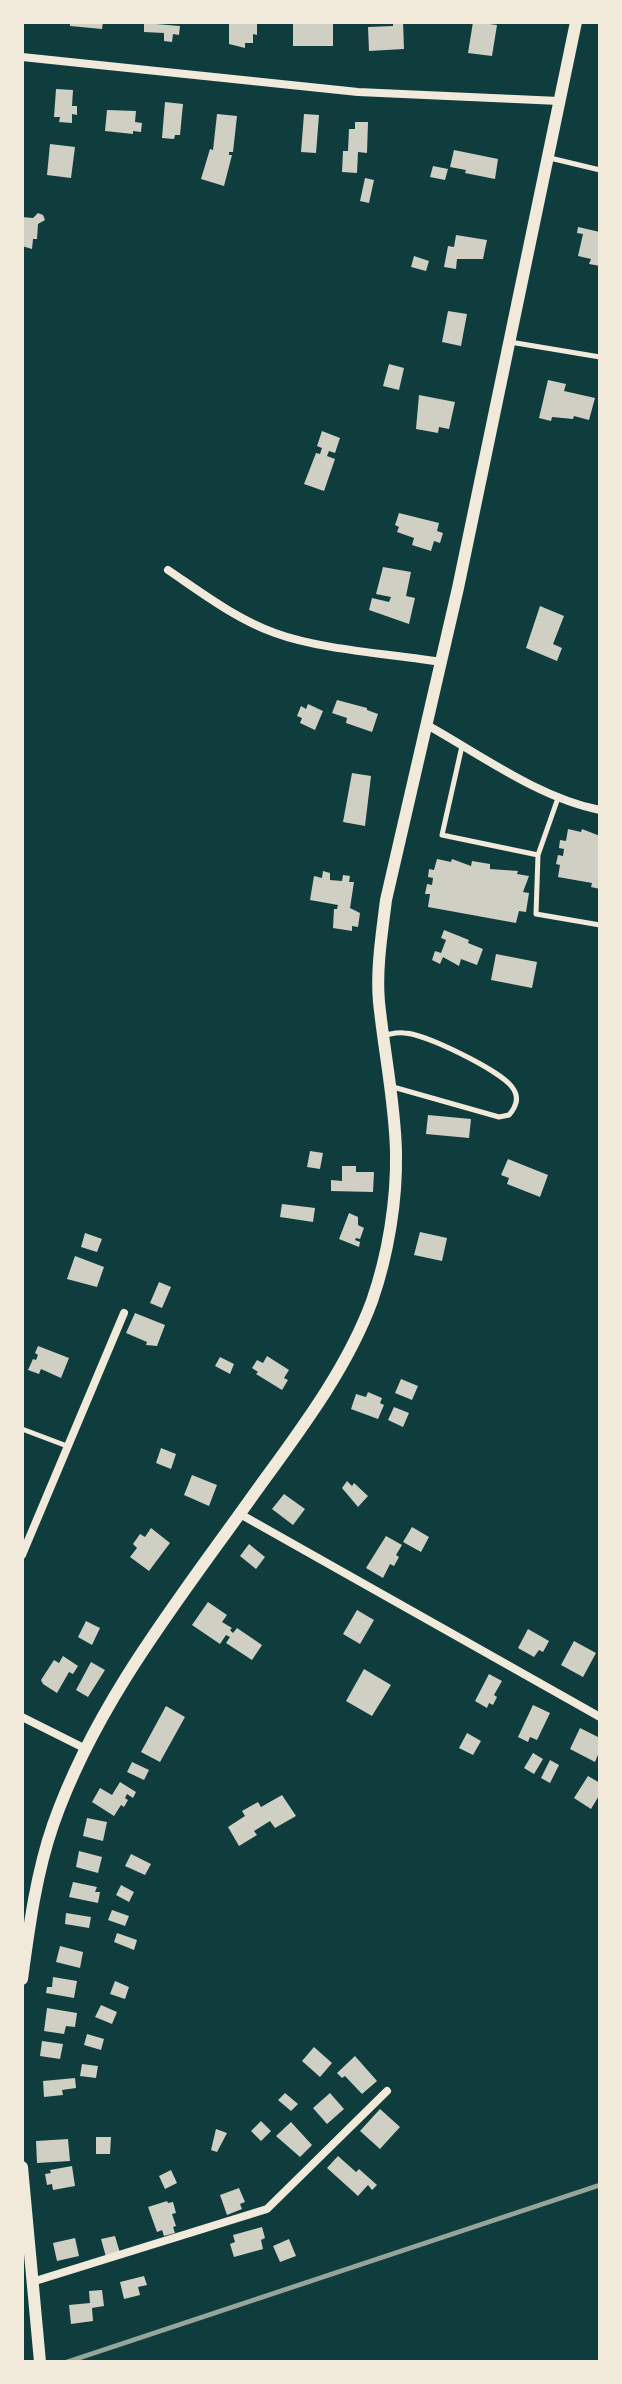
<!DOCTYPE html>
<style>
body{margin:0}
#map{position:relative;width:622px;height:2384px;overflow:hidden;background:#0f3d3e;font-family:"Roboto Condensed",sans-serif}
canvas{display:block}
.frame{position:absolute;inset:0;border:24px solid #f1e9da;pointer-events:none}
</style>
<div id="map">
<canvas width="622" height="2384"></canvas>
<div class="frame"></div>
</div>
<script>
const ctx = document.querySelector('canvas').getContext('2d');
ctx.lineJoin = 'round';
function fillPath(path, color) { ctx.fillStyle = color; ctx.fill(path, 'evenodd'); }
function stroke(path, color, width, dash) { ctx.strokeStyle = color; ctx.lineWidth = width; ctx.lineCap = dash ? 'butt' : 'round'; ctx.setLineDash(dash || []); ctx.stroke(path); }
fillPath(new Path2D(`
 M70,22H103L102,29L70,26Z
 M229,22L257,23V35L253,34V43H245V48L229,44Z
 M393,22H403L404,49L369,51L368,27L393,26Z
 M473,22L497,25L492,56L468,53Z
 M144,23L180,26L179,35L173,34L172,42L164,41V33L144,32Z
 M293,24H333V46H293Z
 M56,89L73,90L72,106H77V115L72,114V123L59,122L60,117H54Z
 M165,102L183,104L180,135H175L174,139L162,138Z
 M107,110L136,111L135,122L142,123L141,132L133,131V134L105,131Z
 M217,114L237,116L233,152H229V155H232L224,186L201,179L210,149L213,150Z
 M304,114L319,115L316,153L301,152Z
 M355,122H368L367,153L358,152L357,173L342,172L343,151H348L349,129H355Z
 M50,144L75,147L71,178L47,175Z
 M454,150L498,159L495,179L465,173L466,170L450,167Z
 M433,166L448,169L445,180L430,177Z
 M365,178L374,180L369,203L360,201Z
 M38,213L43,215L45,220L38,224L37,239H33L32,249L22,246V217L33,218Z
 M578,227L600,232V266L589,264L591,259L578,256L583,234L577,233Z
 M456,235L487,240L483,259H457L456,269L444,267L448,246L454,247Z
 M414,256L429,261L426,271L411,267Z
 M448,311L467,314L461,346L442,342Z
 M389,364L404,368L399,390L383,386Z
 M548,380L566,384L564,391L595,398L589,420L574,416L573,419L552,417L551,421L539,418Z
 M419,395L455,402L449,429L439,427L438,433L416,429Z
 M322,431L340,438L335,453L329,451L327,456L335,459L324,491L304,484L316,453L320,454L322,448L317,446Z
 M399,513L439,523L437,531L443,533L440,543L434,541L431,551L412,545L414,538L397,532L399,527L395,525Z
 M383,567L411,572L406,596L415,598L409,624L369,610L372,598L389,602L391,597L376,594Z
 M540,606L564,616L553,644L562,648L557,661L526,648Z
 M337,700L367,708V710L378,714L372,732L346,723L347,718L332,713Z
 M308,704L323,711L315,730L300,723L302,718L297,716L301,706L306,709Z
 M352,773L371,776L365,826L343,822Z
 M568,829L581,832L582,829L600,836V889L591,887L592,883L558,877L560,865L556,864L558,855L563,856L564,849L559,848L560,840L566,841Z
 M437,859L451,862L452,859L471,866L472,861L490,864V869L518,871L517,874L529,876L523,892L529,893L526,912L519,911L516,923L428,907L430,894H425L427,884L432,885L433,878L428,877L429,869L434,870Z
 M323,871L330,873V880L342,881L343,875L350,876L349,882H354L350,908L360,913L358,927L352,926V931L333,928L334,909H337L338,905L310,900L314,876L322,878Z
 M444,930L469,940L468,943L483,949L477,965L461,959L459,966L443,957L440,964L432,960L435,951L441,953L446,940L441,938Z
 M496,954L537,962L532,988L491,980Z
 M428,1115L471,1119L469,1138L426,1134Z
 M310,1151L323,1153L320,1169L307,1167Z
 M508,1159L548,1175L540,1197L507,1184L509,1178L501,1175Z
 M342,1166H356V1172H374L373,1192L331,1191V1180L342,1181Z
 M282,1204L315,1208L313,1222L280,1217Z
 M349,1213L358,1217V1225L364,1228L360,1239L356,1238L355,1240L360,1242L359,1247L339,1239Z
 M420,1232L447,1238L442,1261L414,1255Z
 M85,1233L102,1239L97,1252L81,1247Z
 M75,1256L104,1267L97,1287L67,1279Z
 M159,1282L171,1287L162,1308L150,1303Z
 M135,1313L165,1325L157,1346L146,1345L147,1342L126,1333Z
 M38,1346L69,1358L61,1378L41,1369L39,1374L28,1370L33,1359L36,1360L38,1355L35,1353Z
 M267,1356L289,1370L284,1378L288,1380L282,1390L256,1374L258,1372L252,1368L257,1360L263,1363Z
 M220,1357L234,1364L230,1374L215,1366Z
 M401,1379L418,1386L412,1400L395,1393Z
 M368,1392L382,1398L380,1403L384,1405L378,1419L351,1409L356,1394L366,1397Z
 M394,1407L409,1413L403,1427L388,1420Z
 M161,1448L176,1454L171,1469L156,1463Z
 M192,1475L217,1485L209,1506L184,1495Z
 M347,1481L352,1486L354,1483L368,1496L358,1507L342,1488Z
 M284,1494L305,1509L293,1525L272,1509Z
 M412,1527L429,1537L421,1552L403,1542Z
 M151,1528L170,1543L149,1571L130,1557L137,1548L133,1544L140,1534L145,1537Z
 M386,1536L402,1545L396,1555L399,1557L394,1566L390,1564L383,1578L366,1568Z
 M249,1544L265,1557L256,1569L240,1556Z
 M208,1602L227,1615L222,1622L232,1628L230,1630L233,1633L237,1628L262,1645L252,1660L226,1643L230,1637L226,1635L220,1644L192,1625Z
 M357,1610L374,1620L360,1644L343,1634Z
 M86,1621L100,1628L92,1645L78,1637Z
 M528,1629L549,1641L543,1652L539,1650L534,1657L518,1648Z
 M574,1641L596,1653L583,1677L561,1665Z
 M63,1656L78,1666L73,1674L69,1672L57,1693L43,1684L41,1680L54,1660L59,1663Z
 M91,1662L105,1670L88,1697L76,1690Z
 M364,1669L391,1685L372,1716L346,1701Z
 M489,1674L502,1681L494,1695L497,1697L493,1705L489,1703L487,1708L475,1701Z
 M533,1705L550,1713L537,1740L530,1737L528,1742L518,1737Z
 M166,1706L185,1717L160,1762L141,1752Z
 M580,1728L600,1738V1750L595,1762L570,1749Z
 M467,1733L481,1741L473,1755L459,1748Z
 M533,1753L543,1759L534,1774L524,1768Z
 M550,1760L559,1765L550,1783L541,1778Z
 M132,1762L149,1770L144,1780L127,1772Z
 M588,1776L600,1783V1794L591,1809L574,1798Z
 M120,1782L136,1792L133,1798L127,1794L125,1798L128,1800L124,1807L121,1805L114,1816L92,1802L100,1788L112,1795Z
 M282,1795L296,1816L275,1828L270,1821L254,1831L257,1835L239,1846L228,1827L245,1816L242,1811L258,1802L261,1807Z
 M87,1818L107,1822L103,1841L83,1836Z
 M79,1851L102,1857L98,1873L76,1867Z
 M131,1854L151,1864L145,1875L125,1866Z
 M73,1882L97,1887L95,1892H100L98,1903L69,1897Z
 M121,1885L134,1892L129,1902L116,1895Z
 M112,1910L129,1916L125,1926L108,1920Z
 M66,1913L91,1917L89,1928L65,1924Z
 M117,1933L137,1940L134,1950L114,1942Z
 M60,1946L83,1952L80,1968L56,1962Z
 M53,1977L77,1981L74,1998L46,1993L47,1987H52Z
 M115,1981L129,1987L125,1999L110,1994Z
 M101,2005L117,2012L112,2024L95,2017Z
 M47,2008L77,2013L75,2027L66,2026L64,2034L44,2031Z
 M87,2034L104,2039L101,2050L84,2045Z
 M42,2041L63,2044L60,2059L40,2056Z
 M314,2047L332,2063L320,2077L302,2061Z
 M355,2056L377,2081L362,2094L345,2076L342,2078L337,2073Z
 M82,2064L98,2066L96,2078L80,2076Z
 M75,2078L76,2088L62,2090L63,2095L44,2097L43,2081Z
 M285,2093L298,2104L291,2111L278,2100Z
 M330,2093L344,2109L327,2124L313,2108Z
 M380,2109L400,2127L380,2149L360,2131Z
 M261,2121L271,2131L261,2141L251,2131Z
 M291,2122L312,2145L300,2157L276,2136Z
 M216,2129L227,2133L217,2152L211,2150Z
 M96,2137H111L110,2154H96Z
 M68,2139L70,2161L37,2163L36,2141Z
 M338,2156L356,2172L359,2169L377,2185L372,2190L368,2185L358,2196L327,2168Z
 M72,2166L75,2186L53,2190L52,2184L47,2185L45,2174L51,2173L50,2170Z
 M171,2170L177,2183L165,2189L159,2176Z
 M239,2188L245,2202L240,2204L242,2209L227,2215L220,2195Z
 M167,2201L168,2203L173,2202L176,2213L172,2214L176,2226L173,2227L175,2233L164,2236L162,2230L157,2232L148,2207Z
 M262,2227L265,2238L261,2240L263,2249L234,2257L230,2244L235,2242L233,2235Z
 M115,2236L120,2253L106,2257L101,2239Z
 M75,2238L79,2256L57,2261L53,2243Z
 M289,2239L296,2256L280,2262L273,2246Z
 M144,2276L147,2285L138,2287L140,2295L124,2299L120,2282Z
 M102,2290L104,2306L92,2308L93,2321L71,2324L69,2305L90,2303L89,2291Z`), '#cfcfc3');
stroke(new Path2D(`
 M550,158L600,170
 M510,342L600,357
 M462,746L442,835L538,855L536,914L600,925
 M538,855L558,798
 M385,1035C391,1034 398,1032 404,1033C424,1033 501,1071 512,1087C520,1097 516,1107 509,1115L499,1117L393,1087
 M22,1429L67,1446`), '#f1e9da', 5);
stroke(new Path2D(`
 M22,57L358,92L559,101
 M168,570C202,593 236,619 275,633C321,650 392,654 441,662
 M427,725C481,755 539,798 600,810
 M240,1514L600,1717
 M22,1555L124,1313
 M22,1717L86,1749
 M32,2282L267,2209L387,2091`), '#f1e9da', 8);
stroke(new Path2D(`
 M22,1979C29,1928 36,1874 53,1825C95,1705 176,1603 249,1501C294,1438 345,1374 372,1301C388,1255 397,1201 396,1152C395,1102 384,1052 379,1002C376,969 382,933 386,900L458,588L576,22
 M22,2167L40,2362`), '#f1e9da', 12);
stroke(new Path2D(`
 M67,2362L600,2185`), '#97a49c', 5);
</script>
